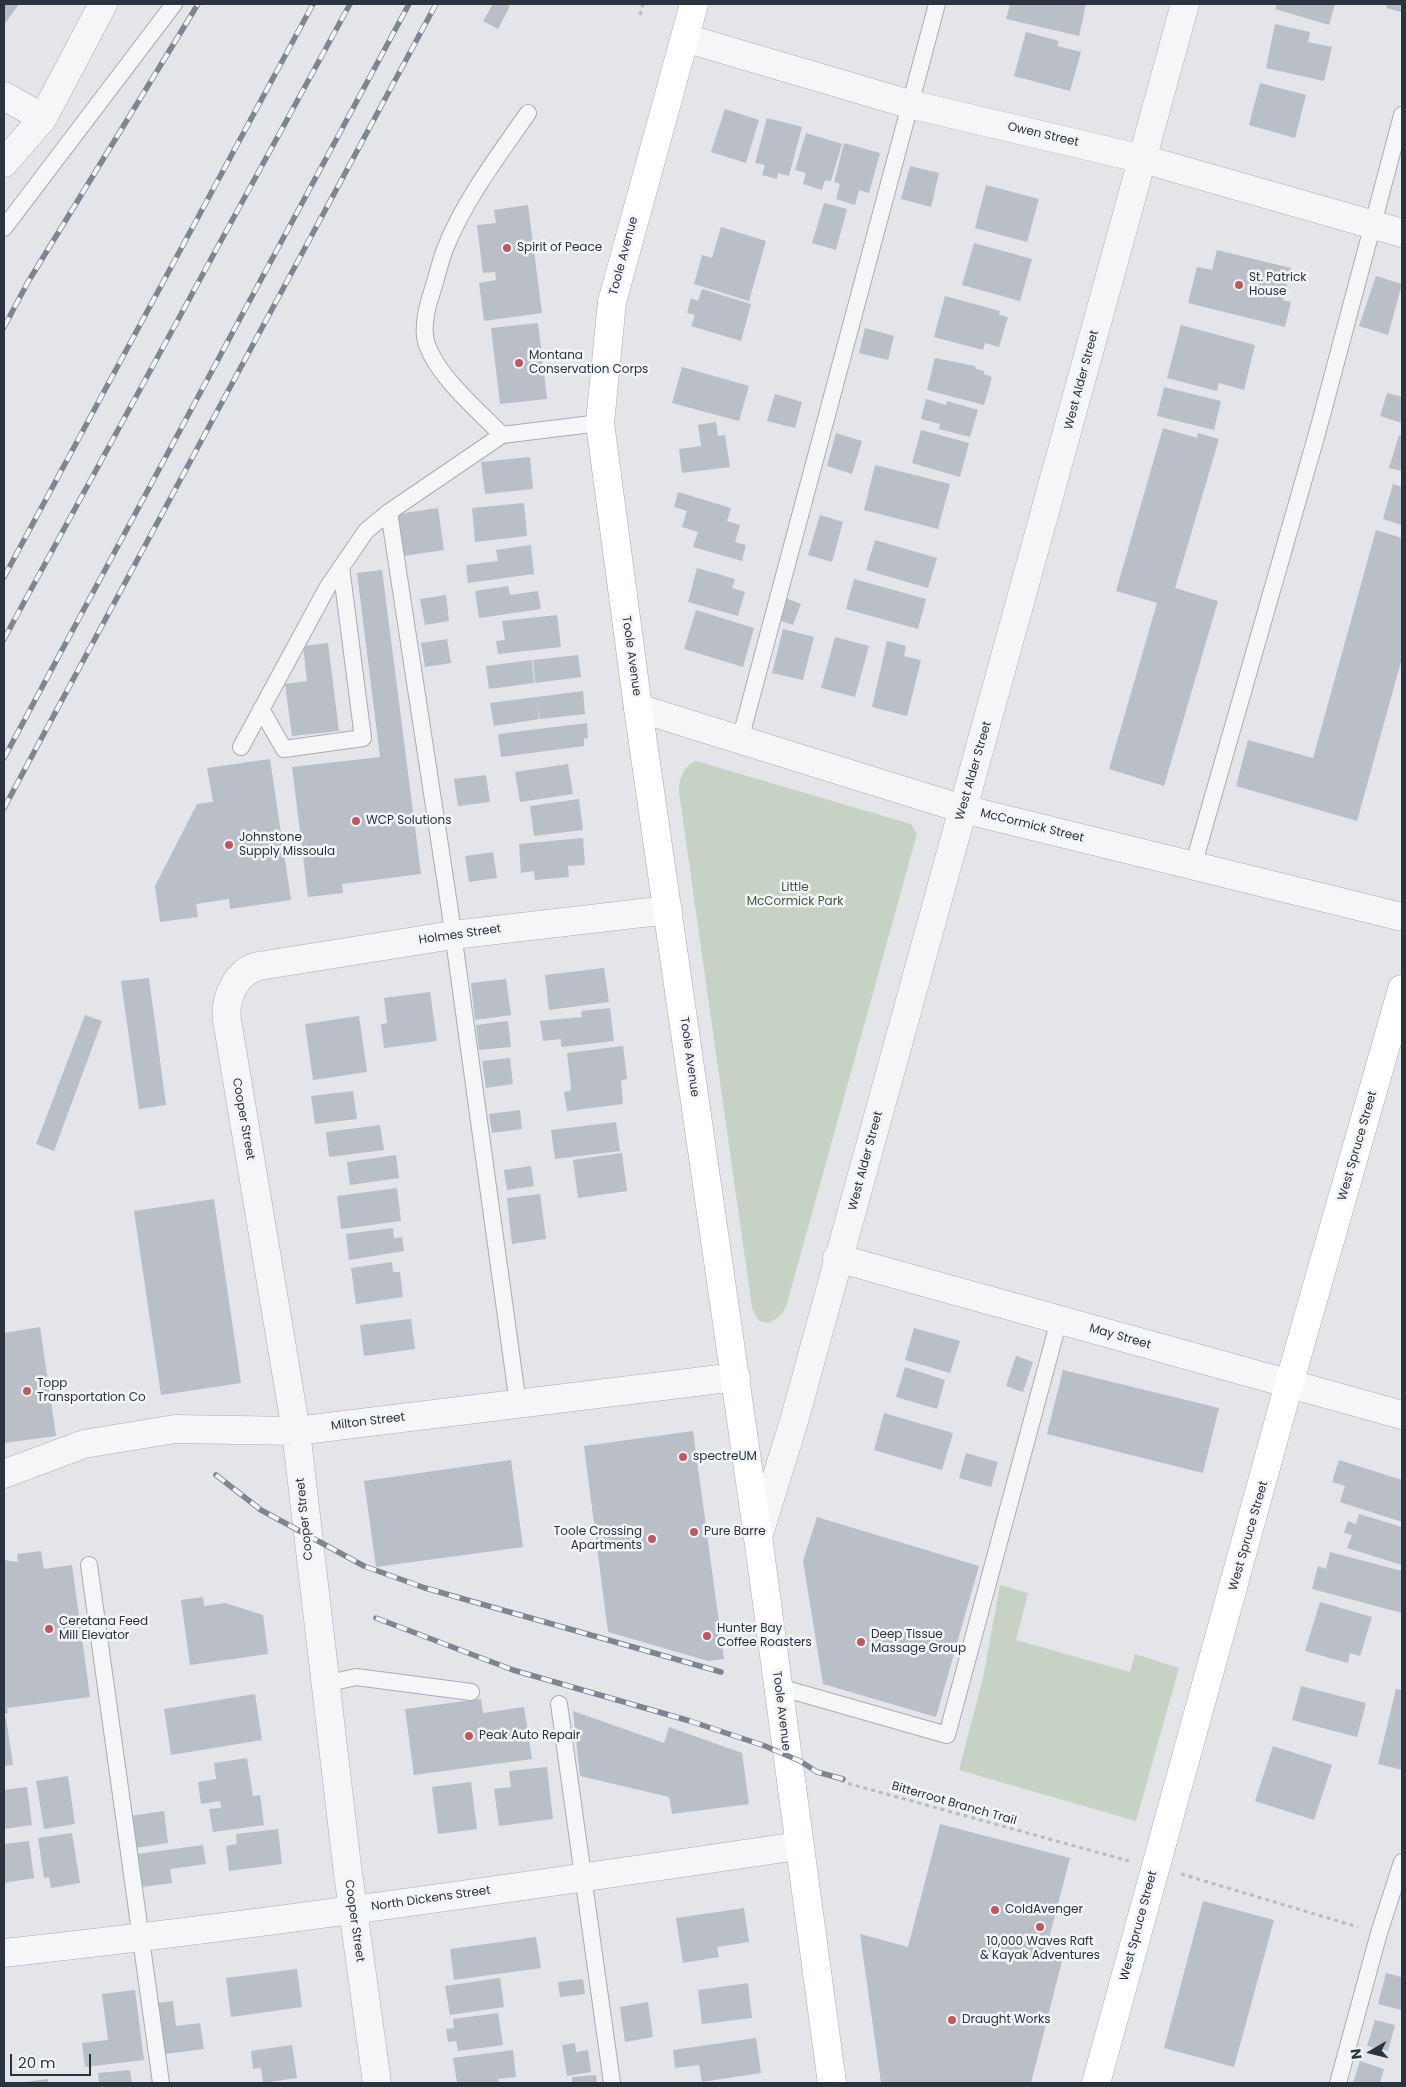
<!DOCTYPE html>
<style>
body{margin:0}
#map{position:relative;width:1406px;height:2087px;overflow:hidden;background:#e3e5e9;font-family:Poppins,sans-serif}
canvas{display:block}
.frame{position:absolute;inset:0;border:5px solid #2c3240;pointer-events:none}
.north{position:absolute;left:1346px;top:2027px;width:50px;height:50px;-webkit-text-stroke:4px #f2f4f7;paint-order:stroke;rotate:262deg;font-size:14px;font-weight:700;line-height:20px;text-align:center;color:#2c3240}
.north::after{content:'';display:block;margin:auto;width:18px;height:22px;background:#2c3240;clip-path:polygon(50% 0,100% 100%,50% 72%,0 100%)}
.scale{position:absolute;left:10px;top:2054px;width:81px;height:22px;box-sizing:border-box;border:2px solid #2c3240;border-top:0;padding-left:6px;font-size:15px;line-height:18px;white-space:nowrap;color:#2c3240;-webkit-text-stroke:4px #f2f4f7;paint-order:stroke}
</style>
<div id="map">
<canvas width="1406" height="2087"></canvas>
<div class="frame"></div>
<div class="north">N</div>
<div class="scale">20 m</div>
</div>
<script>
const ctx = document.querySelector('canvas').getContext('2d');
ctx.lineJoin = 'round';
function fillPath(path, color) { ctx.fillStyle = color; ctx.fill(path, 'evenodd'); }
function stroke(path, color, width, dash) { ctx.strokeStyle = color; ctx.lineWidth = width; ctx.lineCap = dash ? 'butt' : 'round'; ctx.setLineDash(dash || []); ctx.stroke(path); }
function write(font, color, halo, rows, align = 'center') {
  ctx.font = font + ' Poppins,sans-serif'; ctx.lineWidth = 5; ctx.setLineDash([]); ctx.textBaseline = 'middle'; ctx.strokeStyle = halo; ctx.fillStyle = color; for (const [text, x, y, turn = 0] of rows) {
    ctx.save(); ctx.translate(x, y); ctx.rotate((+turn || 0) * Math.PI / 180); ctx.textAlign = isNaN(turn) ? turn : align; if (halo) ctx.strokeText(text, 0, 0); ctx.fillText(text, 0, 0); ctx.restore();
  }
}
fillPath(new Path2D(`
 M696,761L911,824L917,834L786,1307L780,1316L769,1323L759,1321L752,1308L679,792C679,779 683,766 696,761Z
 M1000,1585L1028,1593L1016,1640L1130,1672L1135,1654L1179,1668L1136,1821L959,1770L983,1678Z`), '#c7d2c5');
fillPath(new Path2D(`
 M4,4H19L4,25Z
 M493,4H505L510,6L498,29L483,21Z
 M1010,4H1086L1079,36L1006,19Z
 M1277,4H1335L1329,25L1275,9Z
 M1387,4H1402V12L1386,8Z
 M1275,24L1310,32L1308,42L1332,47L1324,81L1266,68Z
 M1026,32L1059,41L1057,46L1081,52L1070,91L1014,76Z
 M1260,83L1306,95L1295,138L1249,125Z
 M725,109L759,120L746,163L711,152Z
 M767,118L802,127L789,176L778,173L777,179L762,175L765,165L755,163Z
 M806,133L842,144L831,181L825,180L822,190L803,184L806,173L795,170Z
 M844,143L880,153L869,193L859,190L855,205L836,199L840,184L834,182Z
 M910,166L939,173L931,207L901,199Z
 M986,185L1039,199L1027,242L975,228Z
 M824,203L847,209L836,250L812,243Z
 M528,205L542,313L484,321L479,283L496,280L495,272L483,273L477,225L496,223L494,210Z
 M721,227L766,241L749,301L694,284L702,255L712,258Z
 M974,243L1032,259L1020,301L962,285Z
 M1217,250L1291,268L1283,300L1291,302L1285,327L1188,303L1197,267L1212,270Z
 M1376,276L1402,284L1388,335L1359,326Z
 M702,289L751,304L741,341L691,326L695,315L687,313L691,298L698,301Z
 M945,296L1000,311L999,315L1008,317L999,347L985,343L983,350L934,337Z
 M538,323L547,399L500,404L491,328Z
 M1181,325L1255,345L1244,390L1219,383L1217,391L1167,378Z
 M865,328L894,336L888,360L859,353Z
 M935,358L975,366L976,369L984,371V374L992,377L984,405L927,390Z
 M682,367L749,386L739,421L672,403Z
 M1164,387L1221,401L1214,430L1157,416Z
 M1387,393L1402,397V423L1380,416Z
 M775,394L802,402L795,428L767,421Z
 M926,399L946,405L947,401L978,410L970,437L939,429L940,424L921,419Z
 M716,422L718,436L725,435L730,467L682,473L679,449L701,446L698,425Z
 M1163,428L1197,438L1198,433L1219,439L1175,588L1218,601L1164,786L1109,769L1157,603L1116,591Z
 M921,430L969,443L960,477L912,463Z
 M836,433L862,441L852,474L827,466Z
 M1399,435L1402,436V471L1389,468Z
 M530,457L533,489L485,494L481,462Z
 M875,465L950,484L938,529L864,510Z
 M1393,484L1402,487V525L1383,519Z
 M678,492L731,508L727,521L740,525L735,542L746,545L742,561L693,547L698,532L682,527L687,511L674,507Z
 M524,503L527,536L475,542L472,508Z
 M438,508L444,550L404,556L398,514Z
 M820,515L843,522L832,562L808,555Z
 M1376,530L1402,538V658L1357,821L1236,786L1248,740L1313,758Z
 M875,540L937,558L928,588L866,570Z
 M531,545L534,574L468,583L466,565L498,561L496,550Z
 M697,568L735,579L732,588L745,592L738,616L688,602Z
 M382,570L421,874L342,884L343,893L308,897L292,767L380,757L357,573Z
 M854,579L926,599L918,629L846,609Z
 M508,586L510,595L538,591L541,609L479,618L475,591Z
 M446,595L449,621L425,625L420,599Z
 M786,598L801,604L793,625L778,620Z
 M696,610L754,628L743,667L684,649Z
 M557,615L561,647L498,654L496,641L505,640L502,621Z
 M783,629L814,637L803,680L772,673Z
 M835,637L869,646L855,697L821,688Z
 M447,639L451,663L425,667L421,643Z
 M887,641L906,646L904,656L921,660L907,716L872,707Z
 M328,643L339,731L292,736L285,684L307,681L303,646Z
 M578,655L581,677L535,683L533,660Z
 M532,660L534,683L489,689L486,666Z
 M583,691L585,714L540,719L538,706L539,719L494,726L490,703Z
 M587,723L588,738L584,739V746L501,757L498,734Z
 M270,759L291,900L230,909L229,899L196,904L198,917L160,922L155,886L197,804L213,802L207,768Z
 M568,764L573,794L520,802L515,772Z
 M486,775L490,802L458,806L454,779Z
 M579,799L583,830L534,836L530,806Z
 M583,838L585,865L568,866L569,877L535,880L534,871L521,873L519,844Z
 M493,852L497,878L469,882L465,856Z
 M604,968L609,1002L549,1010L545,975Z
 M149,978L166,1105L139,1109L121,981Z
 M506,979L511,1015L475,1020L471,983Z
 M430,992L437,1041L384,1048L381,1024L387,1023L384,998Z
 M610,1008L614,1041L561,1047V1039L543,1041L540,1021L582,1017L581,1011Z
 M85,1015L102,1021L54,1151L36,1144Z
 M359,1016L367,1072L313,1080L305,1024Z
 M508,1021L511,1047L479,1050L476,1025Z
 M623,1046L627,1079L621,1080L623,1104L567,1111L564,1092L570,1091L571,1087L567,1053Z
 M510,1058L513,1084L486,1088L482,1061Z
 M353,1091L357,1119L315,1124L311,1096Z
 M520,1110L522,1129L492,1133L489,1114Z
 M616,1122L620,1151L555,1159L551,1130Z
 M380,1125L384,1150L329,1157L326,1132Z
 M622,1153L627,1191L578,1198L573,1160Z
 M396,1155L399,1178L350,1185L347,1162Z
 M531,1166L534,1186L507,1190L504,1170Z
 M397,1188L401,1221L341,1229L337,1196Z
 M540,1194L546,1239L512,1244L507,1198Z
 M214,1199L241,1383L161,1395L134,1211Z
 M393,1228L394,1238L402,1237L404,1251L349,1260L346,1234Z
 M392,1262L393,1272H400L403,1297L356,1304L351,1268Z
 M411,1319L415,1349L364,1356L360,1325Z
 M40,1327L56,1436L4,1443V1333Z
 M914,1328L960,1341L950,1373L905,1360Z
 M1016,1356L1033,1362L1023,1392L1006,1386Z
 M905,1367L945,1380L937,1409L896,1397Z
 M1063,1370L1219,1408L1203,1473L1047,1434Z
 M884,1413L953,1433L942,1470L874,1450Z
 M693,1431L724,1659L708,1661L608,1632L584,1446Z
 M966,1453L998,1462L991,1487L959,1478Z
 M511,1460L523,1547L376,1567L364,1481Z
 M1339,1460L1402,1480V1522L1340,1502L1345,1486L1332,1482Z
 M1359,1514L1402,1527V1565L1347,1548L1352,1535L1344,1533L1348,1521L1356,1524Z
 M817,1517L979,1566L936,1717L823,1684L803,1561Z
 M41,1551L44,1569L72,1565L90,1697L7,1708L8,1713L4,1714V1560L18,1562L17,1554Z
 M1330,1552L1402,1571V1613L1312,1589L1318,1566L1326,1569Z
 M203,1597L204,1606L225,1603L263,1615L268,1654L190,1665L181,1600Z
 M1320,1602L1372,1617L1360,1656L1350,1653L1348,1663L1305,1651Z
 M1301,1686L1366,1703L1357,1737L1292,1720Z
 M1396,1689L1402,1690V1770L1378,1764Z
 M255,1694L262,1740L171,1755L164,1709Z
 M481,1699L483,1713L524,1707L532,1759L414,1775L405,1709Z
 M573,1711L664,1743L669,1727L742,1753L749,1804L672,1814L669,1797L580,1776Z
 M6,1718L13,1765L4,1766V1719Z
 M1273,1746L1332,1765L1314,1820L1255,1801Z
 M247,1758L253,1796L260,1795L264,1825L213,1832L209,1809L221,1808L220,1801L201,1804L198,1782L216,1779L214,1763Z
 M547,1767L553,1819L499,1826L494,1789L511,1787L509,1771Z
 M68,1776L75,1824L44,1829L36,1781Z
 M471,1782L477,1829L438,1834L432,1787Z
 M27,1787L32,1825L4,1829V1790Z
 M164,1811L168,1843L135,1848L131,1816Z
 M940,1824L1070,1858L1044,1957L1062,1961L1031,2083H881L860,1934L908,1947Z
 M278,1829L282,1864L229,1871L226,1846L237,1844L236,1834Z
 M72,1833L80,1883L51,1888L49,1877L44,1878L38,1838Z
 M29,1841L34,1878L4,1883V1844Z
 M203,1845L206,1864L170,1869L172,1883L142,1887L137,1854Z
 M1203,1901L1274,1920L1234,2067L1164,2048Z
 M744,1908L749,1942L717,1947L719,1957L683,1963L676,1918Z
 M536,1937L541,1968L454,1980L450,1949Z
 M297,1969L302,2007L231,2017L226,1978Z
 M1386,1973L1402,1977L1401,2010L1378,2004Z
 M500,1978L504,2007L450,2015L445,1986Z
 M583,1979L585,1994L560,1997L558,1982Z
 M748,1983L752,2018L702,2024L698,1990Z
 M135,1990L144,2060L85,2067L82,2043L108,2040L102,1994Z
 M173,2001L176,2026L200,2023L204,2049L165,2054L157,2003Z
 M648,2002L653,2037L625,2042L620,2007Z
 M498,2013L503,2045L458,2051L456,2041L448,2042L446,2029L454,2028L453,2019Z
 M1375,2020L1395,2025L1388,2051L1367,2046Z
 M756,2038L761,2073L702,2082L699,2065L675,2068L673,2050Z
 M575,2043L576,2052L588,2050L591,2072L567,2076L562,2045Z
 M292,2045L297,2078L263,2083L261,2068L253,2069L251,2051Z
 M513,2050L516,2077L498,2079L499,2083H457L453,2058Z
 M1360,2061L1384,2069L1380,2083H1353Z
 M130,2070L132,2083H99L98,2073Z
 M596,2075L597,2083H572V2077Z
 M48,2079V2083H23V2082Z`), '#babec6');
const lane = new Path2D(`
 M4,228L174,4
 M502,435C478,410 439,378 427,345C421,328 427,306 433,289C437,276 440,262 445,249C464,201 498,156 528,113
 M261,709L284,749L363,738L341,567
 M740,740L937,4
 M241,747L327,588L366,531L389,512
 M1193,866L1318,430L1402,115
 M518,1404L450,911L389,512L502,435L600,423
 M89,1565L161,2083
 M325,1684L356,1677L471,1692
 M779,1687L947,1735L1059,1320
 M559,1704L612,2083
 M1338,2083L1379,1933L1402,1862`);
const street = new Path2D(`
 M685,38L909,104L1143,159L1402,233
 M4,96L43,118
 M4,163L43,118L103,4
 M638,708L963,809L1402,917
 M837,1258L1402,1415
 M4,1474L84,1444L175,1429L296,1431L736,1377
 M758,1537L794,1421L1185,4
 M4,1953C269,1924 534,1885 798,1846
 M377,2083L347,1866L296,1431L227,1020C224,999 236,971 259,966L453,935L668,910`);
const secondary = new Path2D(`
 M694,4L612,302L600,423L638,708L758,1537L832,2083
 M1096,2083L1289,1384L1402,989`);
stroke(lane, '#a8acb3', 18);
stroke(street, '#a8acb3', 29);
stroke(secondary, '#a8acb3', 29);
stroke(new Path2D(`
 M640,15L643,4
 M818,1772L850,1784L1129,1861
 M1181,1874L1358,1927`), '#b9bbc1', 3, [4, 4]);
stroke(lane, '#f5f6f8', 16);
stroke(street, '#f5f6f8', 28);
stroke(secondary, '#fff', 28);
const rail = new Path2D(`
 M4,327L28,282L198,4
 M4,577L313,4
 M4,639L350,4
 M4,758L409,4
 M4,808L436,4
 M216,1475L261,1510L364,1566L425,1588L721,1672
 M376,1618L513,1670L690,1721L765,1746L800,1761L817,1772L843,1779`);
stroke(rail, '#7e8491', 5.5);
stroke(rail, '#f2f4f7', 4, [11]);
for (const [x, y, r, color] of [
 [507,248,5,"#c0565e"],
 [1239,285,5,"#c0565e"],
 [519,363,5,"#c0565e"],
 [356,821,5,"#c0565e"],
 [229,845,5,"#c0565e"],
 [27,1391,5,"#c0565e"],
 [683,1457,5,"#c0565e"],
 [694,1532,5,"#c0565e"],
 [652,1539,5,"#c0565e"],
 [49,1629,5,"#c0565e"],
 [707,1636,5,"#c0565e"],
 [861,1642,5,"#c0565e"],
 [469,1736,5,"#c0565e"],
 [995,1910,5,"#c0565e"],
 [1040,1927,5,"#c0565e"],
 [952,2020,5,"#c0565e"]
]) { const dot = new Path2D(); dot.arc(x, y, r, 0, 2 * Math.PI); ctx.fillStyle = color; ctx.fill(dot); stroke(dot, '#f2f4f7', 2); }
write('12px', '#2c3240', '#f2f4f7', [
 ["Owen Street",1043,135,13],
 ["Toole Avenue",624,256,-75],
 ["West Alder Street",1082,380,-75],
 ["Toole Avenue",631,656,82],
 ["West Alder Street",974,771,-74],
 ["McCormick Street",1032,826,14],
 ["Holmes Street",460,935,-8],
 ["Toole Avenue",689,1057,82],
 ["Cooper Street",243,1119,80],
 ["West Spruce Street",1358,1146,-74],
 ["West Alder Street",866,1161,-75],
 ["May Street",1120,1337,16],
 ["Milton Street",368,1422,-7],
 ["Cooper Street",305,1519,-96],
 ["West Spruce Street",1249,1536,-74],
 ["Toole Avenue",781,1711,83],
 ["Bitterroot Branch Trail",954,1804,16],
 ["North Dickens Street",431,1899,-8],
 ["Cooper Street",354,1921,82],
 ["West Spruce Street",1139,1926,-75]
]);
write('12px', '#2c3240', '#f2f4f7', [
 ["Spirit of Peace",517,248],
 ["St. Patrick",1249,278],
 ["House",1249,292],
 ["Montana",529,356],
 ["Conservation Corps",529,370],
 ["WCP Solutions",366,821],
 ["Johnstone",239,838],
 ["Supply Missoula",239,852],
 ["Topp",37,1384],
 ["Transportation Co",37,1398],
 ["spectreUM",693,1457],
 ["Toole Crossing",642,1532,"right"],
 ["Apartments",642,1546,"right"],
 ["Pure Barre",704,1532],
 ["Ceretana Feed",59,1622],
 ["Mill Elevator",59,1636],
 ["Hunter Bay",717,1629],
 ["Coffee Roasters",717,1643],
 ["Deep Tissue",871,1635],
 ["Massage Group",871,1649],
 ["Peak Auto Repair",479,1736],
 ["ColdAvenger",1005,1910],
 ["10,000 Waves Raft",1040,1942,"center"],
 ["& Kayak Adventures",1040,1956,"center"],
 ["Draught Works",962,2020]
], 'left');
write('12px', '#3f5a3b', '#f2f4f7', [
 ["Little",795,888],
 ["McCormick Park",795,902]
]);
</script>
